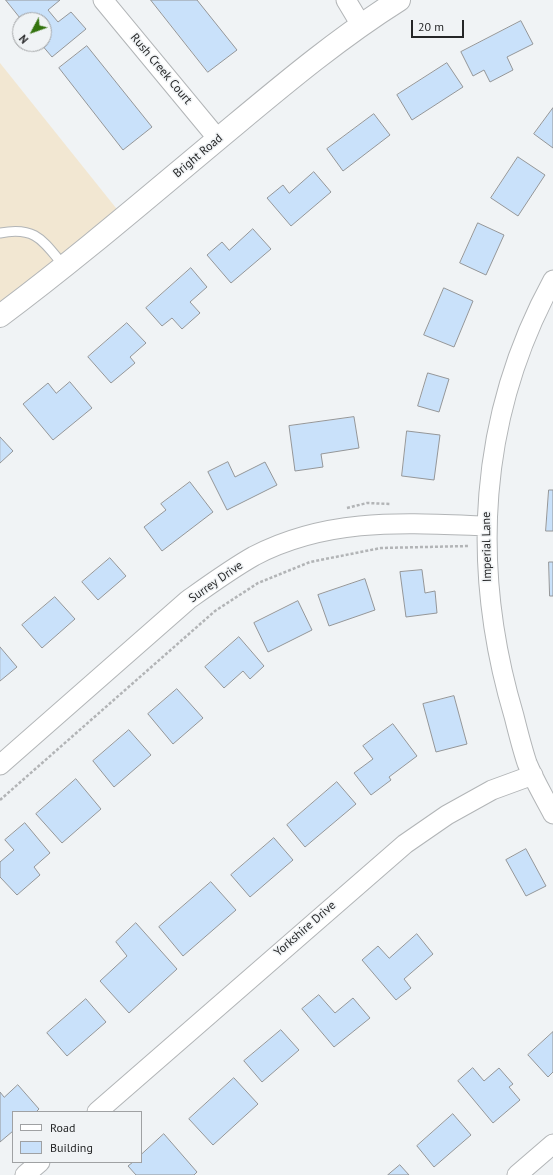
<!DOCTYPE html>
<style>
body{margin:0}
#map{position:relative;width:553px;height:1175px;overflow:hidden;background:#f0f3f5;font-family:"PT Sans",sans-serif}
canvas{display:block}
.legend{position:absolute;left:12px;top:1111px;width:130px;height:52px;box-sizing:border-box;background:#f0f3f5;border:1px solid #9fa1a3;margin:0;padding:5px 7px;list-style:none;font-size:12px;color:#252627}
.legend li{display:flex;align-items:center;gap:8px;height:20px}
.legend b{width:20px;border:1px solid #9fa1a3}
.north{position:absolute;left:12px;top:12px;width:40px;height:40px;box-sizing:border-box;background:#f0f3f5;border:1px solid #9fa1a3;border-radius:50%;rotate:229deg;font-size:11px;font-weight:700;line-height:16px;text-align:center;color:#252627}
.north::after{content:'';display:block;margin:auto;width:14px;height:18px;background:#33730e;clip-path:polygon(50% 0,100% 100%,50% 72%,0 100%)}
.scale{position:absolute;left:411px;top:20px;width:53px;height:18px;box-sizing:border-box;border:2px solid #252627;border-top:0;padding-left:5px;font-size:12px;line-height:14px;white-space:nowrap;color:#252627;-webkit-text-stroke:3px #f0f3f5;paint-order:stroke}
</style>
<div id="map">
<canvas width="553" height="1175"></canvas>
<ul class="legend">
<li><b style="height:5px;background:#fff"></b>Road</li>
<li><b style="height:11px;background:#c9e1fa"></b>Building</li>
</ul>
<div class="north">N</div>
<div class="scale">20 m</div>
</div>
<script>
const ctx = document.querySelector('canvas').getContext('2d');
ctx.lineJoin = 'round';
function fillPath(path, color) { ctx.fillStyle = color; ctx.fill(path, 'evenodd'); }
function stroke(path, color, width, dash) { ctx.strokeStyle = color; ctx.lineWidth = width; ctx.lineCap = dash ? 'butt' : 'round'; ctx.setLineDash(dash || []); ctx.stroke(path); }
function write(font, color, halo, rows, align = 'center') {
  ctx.font = font + ' "PT Sans",sans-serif'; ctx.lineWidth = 3; ctx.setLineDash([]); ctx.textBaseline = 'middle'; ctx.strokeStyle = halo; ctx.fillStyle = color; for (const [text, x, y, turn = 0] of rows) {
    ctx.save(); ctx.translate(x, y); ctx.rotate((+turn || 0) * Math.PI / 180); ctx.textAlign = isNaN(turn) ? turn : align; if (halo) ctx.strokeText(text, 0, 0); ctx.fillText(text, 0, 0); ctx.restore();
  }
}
fillPath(new Path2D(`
 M0,63L124,218L0,316Z`), '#f2e7d2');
const building = new Path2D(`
 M6,0H60L48,10L58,22L71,12L86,29L52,57L41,44H44V20H22Z
 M151,0H197L237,50L208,72Z
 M521,21L533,44L507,57L513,70L490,82L484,70L473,76L461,52Z
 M87,46L152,127L123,150L59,68Z
 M447,63L463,87L412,120L397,95Z
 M553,108V148L534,134Z
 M374,114L390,135L343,171L327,149Z
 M518,157L545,175L518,216L491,198Z
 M314,172L331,192L291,226L267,198L283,185L289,193Z
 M478,223L504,235L486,275L460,263Z
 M253,229L271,249L231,283L207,255L222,242L229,250Z
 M191,268L207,287L190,302L200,313L182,329L172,318L162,326L146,308Z
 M444,288L473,301L454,347L424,335Z
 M127,323L146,343L130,357L135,363L111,383L88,357Z
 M428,373L449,379L439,412L418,406Z
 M70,382L92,408L53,440L23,404L48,383L56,393Z
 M354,417L359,448L321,454L323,467L295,471L289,426Z
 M407,431L440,435L434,480L402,476Z
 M0,437L13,451L0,463Z
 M228,462L235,477L265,462L277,485L227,510L208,472Z
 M190,482L213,512L162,551L144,527L166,510L161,504Z
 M549,490H553V531H546Z
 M110,558L126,576L98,600L82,582Z
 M549,562H553V596H550Z
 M422,570L425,593L435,591L437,613L406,617L400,572Z
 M365,579L375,610L329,626L318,595Z
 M55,597L75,619L42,648L22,625Z
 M298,601L312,630L268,652L254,623Z
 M239,637L264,666L250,679L243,671L224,688L205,667Z
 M0,647L17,667L0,681Z
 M177,689L203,718L173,744L148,714Z
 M454,696L467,744L436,752L423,704Z
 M393,724L417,756L389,777L391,780L371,795L354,773L373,759L363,746Z
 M129,730L151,755L114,787L93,761Z
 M76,779L101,809L62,843L36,814Z
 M337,782L356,804L305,847L287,825Z
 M25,823L50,853L34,867L40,875L17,895L0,877V862L14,850L5,840Z
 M274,838L293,860L250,897L231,875Z
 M526,849L546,886L526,896L506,860Z
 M211,882L236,910L183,956L159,927Z
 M136,923L177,969L129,1013L100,981L127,956L116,942Z
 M417,934L433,954L404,979L411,988L396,1000L362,960L378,946L389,958Z
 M319,995L335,1013L353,998L370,1018L334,1047L302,1009Z
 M86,999L106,1022L67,1056L47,1033Z
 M281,1030L299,1050L262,1082L244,1061Z
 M553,1032V1072L548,1077L528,1055Z
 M473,1068L484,1081L499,1068L513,1084L509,1087L520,1100L493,1123L458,1081Z
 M234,1078L258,1104L213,1145L189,1119Z
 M18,1085L39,1109L36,1112H13V1131L0,1142V1092L4,1097Z
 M453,1114L471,1135L434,1167L417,1146Z
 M164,1134L197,1172L194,1175H136L128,1166L133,1162H141V1155Z
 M400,1165L409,1175H388Z`);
fillPath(building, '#c9e1fa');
stroke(building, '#949698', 1);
const service = new Path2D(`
 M0,233C36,226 43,241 64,266`);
const minor = new Path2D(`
 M103,0L218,139
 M346,0L361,25
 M553,280C478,417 470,568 514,716C518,732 522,748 527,763C534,780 544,797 553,814
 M0,765L188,600C209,585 231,569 254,556C329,517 405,523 486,526
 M97,1112L405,844L447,815L492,790L533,775
 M25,1175L40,1162
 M517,1175L553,1144`);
const secondary = new Path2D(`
 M0,316C75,260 146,199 218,139C277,90 334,41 399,0`);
stroke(service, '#b2b5b7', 11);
stroke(minor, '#b2b5b7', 21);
stroke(secondary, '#b2b5b7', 24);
stroke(new Path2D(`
 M347,508L367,503L390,504
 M0,800L215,611L258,583L310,562L381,548L469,546`), '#b2b4b6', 2.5, [3, 2]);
stroke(service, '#fff', 9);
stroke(minor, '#fff', 19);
stroke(secondary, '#fff', 22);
write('12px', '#252627', '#f0f3f5', [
 ["Rush Creek Court",161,69,50],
 ["Bright Road",198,156,-40],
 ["Imperial Lane",487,547,-91],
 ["Surrey Drive",216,582,-35],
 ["Yorkshire Drive",305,929,-41]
]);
</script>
